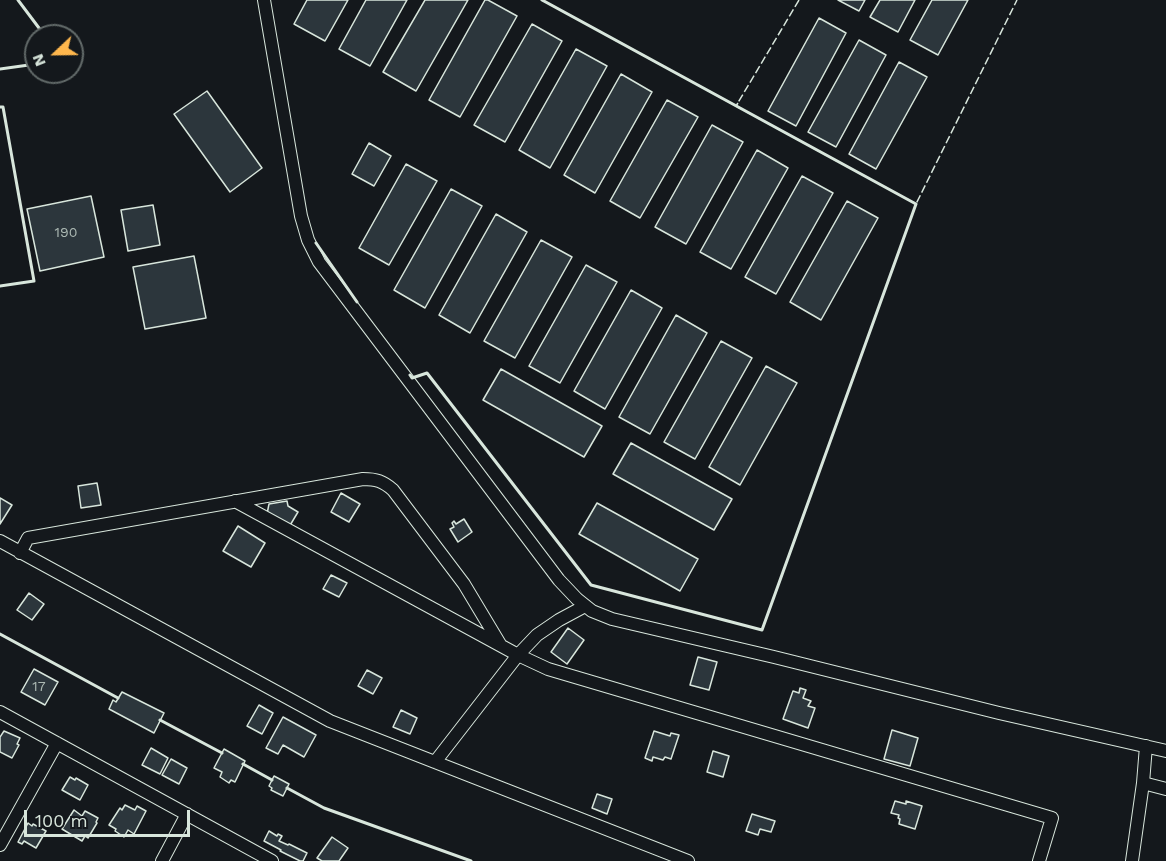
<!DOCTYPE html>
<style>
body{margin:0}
#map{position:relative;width:1166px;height:861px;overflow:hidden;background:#14181c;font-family:"Work Sans",sans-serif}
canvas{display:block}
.north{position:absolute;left:24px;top:24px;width:60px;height:60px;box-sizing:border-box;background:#14181c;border:2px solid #626a69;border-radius:50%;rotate:248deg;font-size:16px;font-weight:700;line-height:24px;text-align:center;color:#d8e6dc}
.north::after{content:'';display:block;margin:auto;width:21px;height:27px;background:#ffb74d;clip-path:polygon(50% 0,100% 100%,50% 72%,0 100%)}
.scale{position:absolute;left:24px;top:810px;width:166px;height:27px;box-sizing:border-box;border:3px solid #d8e6dc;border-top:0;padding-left:8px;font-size:18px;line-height:21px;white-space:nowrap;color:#d8e6dc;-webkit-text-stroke:4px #14181c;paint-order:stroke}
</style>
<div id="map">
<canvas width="1166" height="861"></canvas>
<div class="north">N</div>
<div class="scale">100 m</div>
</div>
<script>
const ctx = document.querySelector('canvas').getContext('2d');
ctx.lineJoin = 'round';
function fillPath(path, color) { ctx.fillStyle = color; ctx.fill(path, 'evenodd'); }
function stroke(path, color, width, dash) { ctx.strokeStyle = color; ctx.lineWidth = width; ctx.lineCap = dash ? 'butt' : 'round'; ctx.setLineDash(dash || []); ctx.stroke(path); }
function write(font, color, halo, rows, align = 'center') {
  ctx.font = font + ' "Work Sans",sans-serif'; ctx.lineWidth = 4.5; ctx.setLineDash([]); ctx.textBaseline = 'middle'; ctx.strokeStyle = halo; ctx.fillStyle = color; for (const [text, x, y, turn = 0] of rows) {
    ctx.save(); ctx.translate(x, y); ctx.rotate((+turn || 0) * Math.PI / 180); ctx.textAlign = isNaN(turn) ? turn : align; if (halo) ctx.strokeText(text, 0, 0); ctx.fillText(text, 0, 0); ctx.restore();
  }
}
const building = new Path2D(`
 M307,0H348L325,41L294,24Z
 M366,0H407L370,66L339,49Z
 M425,0H468L416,91L383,72Z
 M485,0H488L517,16L460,117L429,100Z
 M838,0H865L859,11Z
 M880,0H915L898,32L870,17Z
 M932,0H968L938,55L910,40Z
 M819,18L846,33L796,126L768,111Z
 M532,24L562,41L505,142L474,125Z
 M859,40L886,55L836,147L808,132Z
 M576,49L607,66L550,168L519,150Z
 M899,62L927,77L876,169L849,154Z
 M621,74L652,92L595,193L564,175Z
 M207,91L262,168L230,192L174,114Z
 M667,100L698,117L640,218L610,201Z
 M712,125L743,142L686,244L655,227Z
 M369,143L391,156L374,186L352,174Z
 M757,150L788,168L731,269L700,252Z
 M406,164L437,181L389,265L359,248Z
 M802,176L833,193L776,294L745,277Z
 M451,189L482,206L425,308L394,290Z
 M91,196L104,257L40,271L27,209Z
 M847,201L878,218L821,320L790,302Z
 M153,205L160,245L128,251L121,210Z
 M496,214L527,232L470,333L439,315Z
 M541,240L572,257L515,358L484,341Z
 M194,256L206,318L145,329L133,267Z
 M586,265L617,282L560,383L529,366Z
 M631,290L662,308L605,409L574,391Z
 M676,315L707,333L650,434L619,417Z
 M721,341L752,358L695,459L664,442Z
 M766,366L797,383L740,485L709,467Z
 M501,369L602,426L584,457L483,400Z
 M631,443L732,499L714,530L613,474Z
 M97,483L101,505L81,508L78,486Z
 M341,493L360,504L349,522L331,512Z
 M0,498L12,505L0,524Z
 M287,501L288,506L298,512L289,527L267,514L269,504Z
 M597,503L698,559L680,591L579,534Z
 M464,519L472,532L458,542L450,529L454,527L452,523L454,521L456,524Z
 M238,526L265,543L251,567L223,551Z
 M331,575L347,583L339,597L323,589Z
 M29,593L44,604L32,620L17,610Z
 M568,628L584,640L567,664L551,652Z
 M698,657L717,662L709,690L690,685Z
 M34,669L58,682L45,705L21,692Z
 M367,670L382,678L373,694L358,686Z
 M800,688L806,690L803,698L811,701L808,706L815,708L808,728L783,719L793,691L799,693Z
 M122,692L164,713L154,733L109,709L113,700L116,702Z
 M259,705L273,713L262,734L247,726Z
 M401,710L417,718L410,734L393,727Z
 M283,717L316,735L304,757L283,745L278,754L266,748Z
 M892,730L918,738L910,766L884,759Z
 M4,731L20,738L17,744L19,745L12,758L0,752V737Z
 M654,731L670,736L671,733L679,735L671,759L665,757L663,760L653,757L652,761L645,758Z
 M151,748L168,758L160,774L142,765Z
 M224,749L245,761L235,782L231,780L229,783L220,777L222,772L214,768Z
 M713,751L729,756L723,777L707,772Z
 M171,759L187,768L179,784L162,775Z
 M274,776L289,784L283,796L271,790L272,788L269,786Z
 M70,777L75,780L76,778L88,785L80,800L62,790Z
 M597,794L612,799L607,814L592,808Z
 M895,801L906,804V801L922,806L915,829L899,824L900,819L898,818L899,815L891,813Z
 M125,805L135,810L137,806L146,811L134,834L128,830L124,837L115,831L116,829L109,825L120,808L122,810Z
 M74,810L82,816L85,811L98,818L96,822L97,823L88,838L85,836L82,841L62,829Z
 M752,814L775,821L771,832L760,829L758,835L746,831Z
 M28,823L32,826L33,824L46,831L36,848L24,841L22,844L18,842Z
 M269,831L277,836L278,834L282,836L279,841L288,845L289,844L307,853L303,861H300L280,851L281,850L264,841Z
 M332,837L348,848L339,861H322L317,858Z`);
fillPath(building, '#2c363c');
stroke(building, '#d8e6dc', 1.5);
const minor = new Path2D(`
 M264,0L301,216L308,240L319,262L559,580L577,599L592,611L612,619L774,657L999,713L1166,751
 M235,501L518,655L548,669L1052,818L1039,861
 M0,541L330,721L688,861
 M20,553L28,538L363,479C376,479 383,481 393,490L464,584L500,644
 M0,712L272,861
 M435,762L518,655L537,635L559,620L585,606
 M1143,783L1166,789
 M0,845L57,743
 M162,861L187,814
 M1132,861L1143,783L1146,746`);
stroke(minor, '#d8e6dc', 14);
stroke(minor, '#14181c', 12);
stroke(new Path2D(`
 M542,0L736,106L738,103
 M799,0L736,106L916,204L1017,0`), '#d8e6dc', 1.5, [8, 3]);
stroke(new Path2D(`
 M18,0L45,36
 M0,69L36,64
 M0,107H3L34,281L0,286
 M316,243L357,302
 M410,375L412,378L427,373L591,585L762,630L916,204L542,0
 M0,634L118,698
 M160,720L222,753
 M243,764L272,780
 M287,788L324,808L471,861`), '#d8e6dc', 3);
write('14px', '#adbab4', null, [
 ["190",66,233],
 ["17",39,687]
]);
</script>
